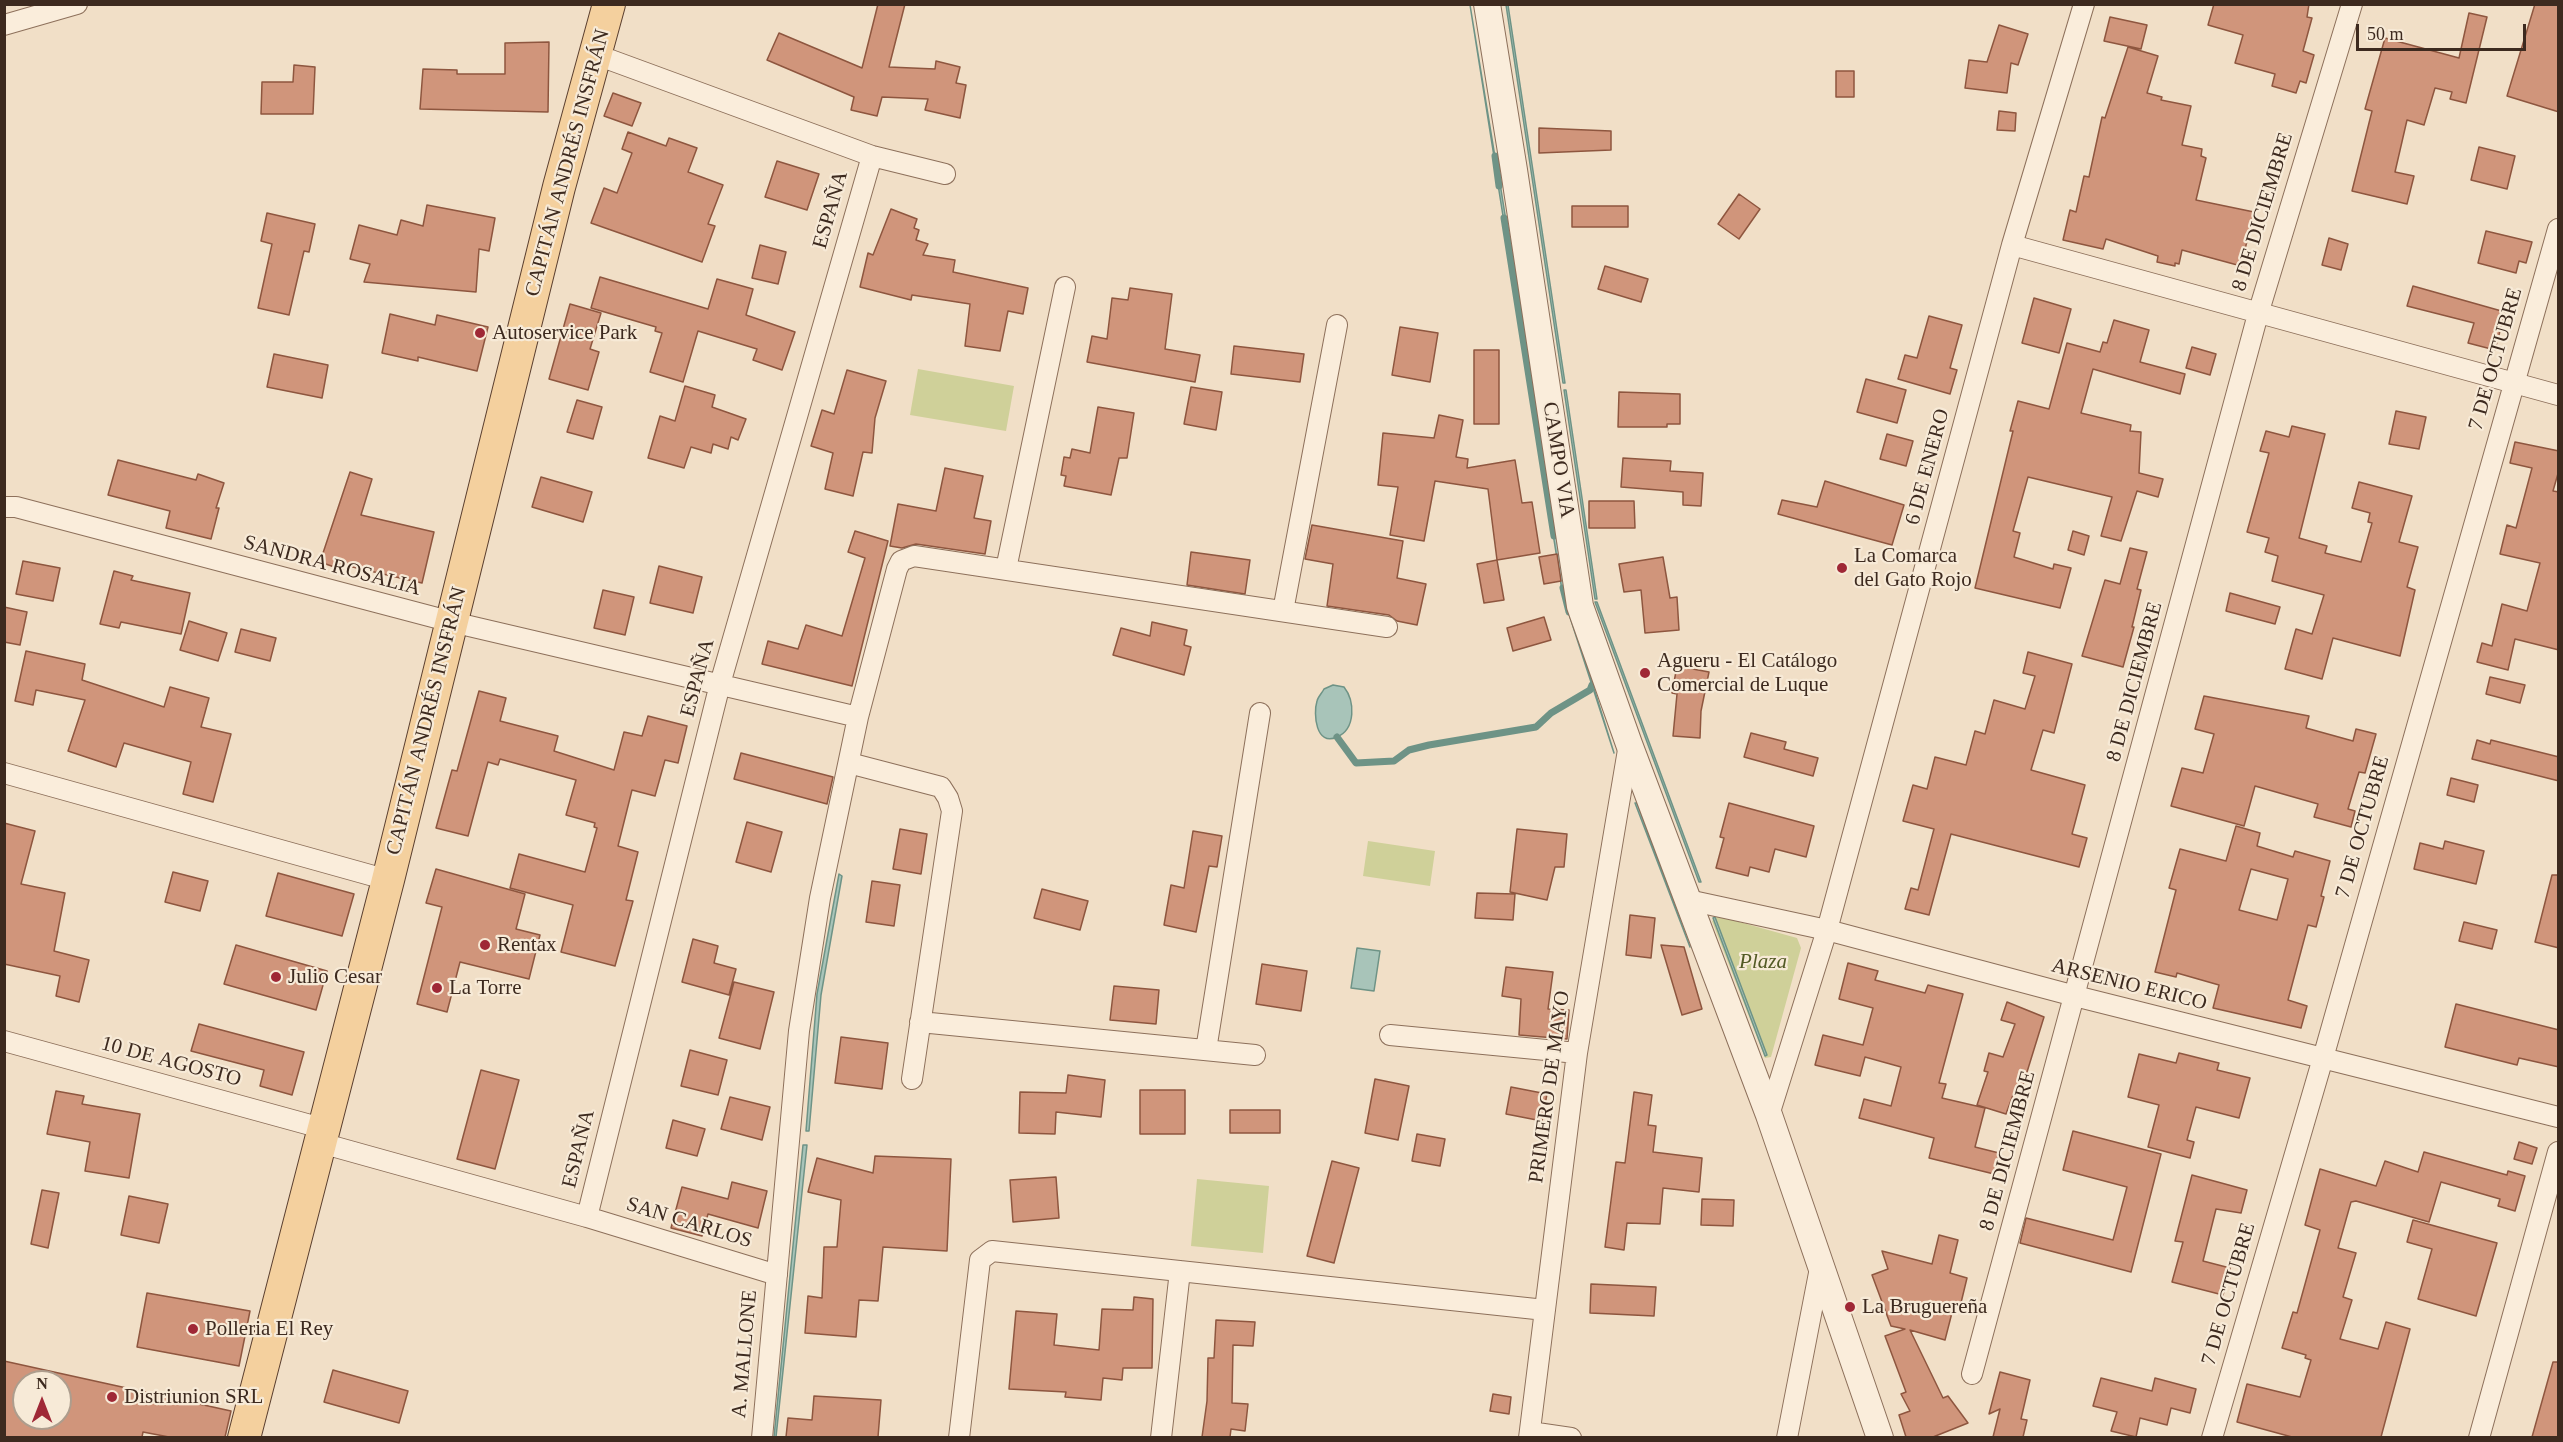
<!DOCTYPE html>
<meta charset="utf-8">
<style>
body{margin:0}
#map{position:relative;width:2563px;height:1442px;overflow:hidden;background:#f1dfc7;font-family:Georgia,serif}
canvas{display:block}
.frame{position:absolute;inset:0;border:6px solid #3d2a1f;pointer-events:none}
.north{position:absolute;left:12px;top:1370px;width:60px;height:60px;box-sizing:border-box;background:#f7ead7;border:2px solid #ad9d8d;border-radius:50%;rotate:0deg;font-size:16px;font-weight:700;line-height:24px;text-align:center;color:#3d2a1f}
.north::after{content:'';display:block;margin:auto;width:21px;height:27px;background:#9f2836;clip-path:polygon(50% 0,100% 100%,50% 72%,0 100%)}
.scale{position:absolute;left:2356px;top:24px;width:170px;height:27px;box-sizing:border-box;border:3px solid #3d2a1f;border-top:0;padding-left:8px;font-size:18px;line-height:21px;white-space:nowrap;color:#3d2a1f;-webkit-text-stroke:4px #f7ead7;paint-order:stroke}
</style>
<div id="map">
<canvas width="2563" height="1442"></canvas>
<div class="frame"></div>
<div class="north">N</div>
<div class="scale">50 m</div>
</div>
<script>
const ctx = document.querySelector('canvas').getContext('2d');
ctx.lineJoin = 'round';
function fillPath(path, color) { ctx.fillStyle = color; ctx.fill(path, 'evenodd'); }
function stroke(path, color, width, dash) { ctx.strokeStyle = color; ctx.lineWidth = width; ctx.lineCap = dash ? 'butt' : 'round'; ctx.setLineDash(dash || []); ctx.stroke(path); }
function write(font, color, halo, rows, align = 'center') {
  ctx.font = font + ' Georgia,serif'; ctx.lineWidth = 4.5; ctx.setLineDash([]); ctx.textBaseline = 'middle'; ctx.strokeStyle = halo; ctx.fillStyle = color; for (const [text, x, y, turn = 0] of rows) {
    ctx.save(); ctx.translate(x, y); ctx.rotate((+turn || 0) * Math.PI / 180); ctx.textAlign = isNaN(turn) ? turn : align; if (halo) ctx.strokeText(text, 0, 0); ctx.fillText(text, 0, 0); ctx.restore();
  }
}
fillPath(new Path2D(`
 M918,369L1014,386L1006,431L910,415Z
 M1368,841L1435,851L1430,886L1363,876Z
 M1718,916L1797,938L1801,948L1771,1057L1765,1058L1712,921Z
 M1197,1179L1269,1186L1263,1253L1191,1246Z`), '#cfd099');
const water = new Path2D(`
 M1470,5L1496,163H1495Z
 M1506,5H1508L1565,383H1563Z
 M1499,177L1566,597H1563L1497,178Z
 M1564,390H1566L1597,599H1595Z
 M1595,602H1597L1701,882H1699Z
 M1566,605H1568L1614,753Z
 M1333,685L1344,687C1355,701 1356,729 1337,737C1316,747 1313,714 1317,701C1318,697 1322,693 1324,689Z
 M1635,803H1637L1690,947Z
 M839,874L842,876L821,995L809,1131H806L817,994Z
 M1715,917L1767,1055L1765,1056L1713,918Z
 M1357,948L1380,951L1374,991L1351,988Z
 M803,1145H807L776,1437H774Z`);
fillPath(water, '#a8c4b9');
stroke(water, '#6e9386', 1.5);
stroke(new Path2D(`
 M1495,156L1499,186
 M1504,218L1554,536
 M1563,588L1569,612
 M1337,737L1356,763L1394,761L1409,750L1429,745L1536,727L1551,713L1590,690L1592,685`), '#6e9386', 7);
const building = new Path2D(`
 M878,4H905L889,67L935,69L936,61L960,67L956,83L966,85L960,118L925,110L928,99L882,97L877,116L851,110L854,97L767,60L779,33L862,68Z
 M2214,4H2309L2307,17L2312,18L2303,51L2314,55L2306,83L2300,81L2296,93L2272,86L2275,74L2235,63L2243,35L2208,25Z
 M2535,4H2559V112L2507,96Z
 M2469,13L2487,17L2466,103L2450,99L2452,92L2435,88L2424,125L2407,120L2395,172L2414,176L2407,204L2352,191L2372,111L2365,109L2385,38L2459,58Z
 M2110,17L2147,25L2141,49L2104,41Z
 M1999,25L2028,34L2018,65L2011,63L2007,93L1965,88L1969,60L1987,62Z
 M549,42L548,112L420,109L423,69L457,70V74H505V43Z
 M2128,47L2158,56L2147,93L2162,97L2161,100L2191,106L2182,145L2202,149L2201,156L2206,158L2196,200L2254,212L2241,266L2182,250L2179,264L2175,263V266L2157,262L2158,256L2106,239L2103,249L2063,240L2070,210L2076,212L2084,176L2089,177L2102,117L2105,118Z
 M294,65L315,67L313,114H261L262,82H293Z
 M1836,71H1854V97H1836Z
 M613,93L641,103L632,126L604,116Z
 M1999,111L2016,113L2015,131L1997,130Z
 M1539,128L1611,131V150L1539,153Z
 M628,132L666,146L669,138L697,148L688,172L723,185L708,224L715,226L702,262L591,223L604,188L617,193L632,153L622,149Z
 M2479,147L2515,156L2507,189L2471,180Z
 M777,161L819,174L807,210L765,197Z
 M1739,194L1760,209L1739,239L1718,224Z
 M427,205L495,218L489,251L479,249L476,292L364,282L370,264L350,259L359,225L397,235L401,220L423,226Z
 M1572,206H1628V227H1572Z
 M891,209L917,219L914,228L919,230L916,240L928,244L923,255L955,260L953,272L1028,288L1023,314L1008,311L1000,351L965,346L970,304L912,295L911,300L860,287L868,253L873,255Z
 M267,213L315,224L309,252L304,251L289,315L258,308L272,244L261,241Z
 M2486,231L2532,242L2526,263L2519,261L2516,273L2478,263Z
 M2329,238L2348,244L2341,270L2322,265Z
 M760,245L786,252L778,284L752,278Z
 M1605,266L1648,279L1641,302L1598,289Z
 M600,277L708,309L717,279L753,289L746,315L795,332L782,370L753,360L757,349L698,331L683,382L650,372L662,333L655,331L656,327L591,308Z
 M2413,286L2505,312L2495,350L2468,343L2474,323L2407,306Z
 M1130,288L1172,294L1165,349L1200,355L1195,382L1087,362L1092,336L1107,339L1112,298L1128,300Z
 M2034,298L2071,309L2059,353L2022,343Z
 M570,304L601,313L590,349L599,352L588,390L549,379Z
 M390,314L435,325L437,315L488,327L477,371L418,357V361L382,353Z
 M1929,316L1962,325L1950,368L1957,370L1950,394L1898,379L1905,355L1917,358Z
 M2114,320L2149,330L2140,362L2185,374L2180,394L2093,369L2081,413L2131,425L2130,431L2141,432L2139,473L2163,479L2158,497L2137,491L2121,541L2101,536L2112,497L2028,477L2013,531L2020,533L2014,557L2053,569L2054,564L2071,568L2060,608L1975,588L2013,431H2010L2018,401L2049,409L2067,343L2100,352L2103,342L2107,343Z
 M1400,327L1438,333L1430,382L1392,375Z
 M1234,346L1304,354L1300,382L1231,374Z
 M2192,347L2216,354L2210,375L2186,368Z
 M1474,350H1499V424H1474Z
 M274,354L328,365L322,398L267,387Z
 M847,370L886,381L875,418L872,453L863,452L853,496L825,489L833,453L811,446L822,410L834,414Z
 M1866,379L1906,390L1897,423L1857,412Z
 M685,386L715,395L712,407L746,419L738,440L731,437L728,449L713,444L711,453L691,447L684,468L648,458L660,416L675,421Z
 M1191,387L1222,392L1216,430L1184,424Z
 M1619,392L1680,394V424H1667V427H1618Z
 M577,400L602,407L593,439L567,432Z
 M1098,407L1134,413L1127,458H1119L1111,495L1064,486L1066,476L1061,475L1064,457L1070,458L1072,449L1090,453Z
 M2396,411L2426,417L2419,449L2389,444Z
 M1439,415L1463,420L1456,457L1468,459L1467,468L1515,460L1522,503L1532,502L1540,553L1497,560L1488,489L1435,481L1424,541L1390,535L1398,487L1378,485L1383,433L1434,438Z
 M2292,426L2325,434L2299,538L2327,546L2325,553L2361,562L2372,523L2368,522L2370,513L2352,508L2359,482L2412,496L2399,542L2418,547L2407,587L2415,590L2400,656L2333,638L2322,679L2285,669L2296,629L2312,634L2324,595L2272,581L2278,556L2265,552L2269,538L2247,532L2269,453L2260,451L2266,431L2289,437Z
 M1887,434L1913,441L1906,466L1880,459Z
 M2515,442L2559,451V470L2553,491L2559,492V650L2515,639L2508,670L2477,662L2482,643L2492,646L2502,604L2527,611L2540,563L2500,554L2507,525L2516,528L2532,468L2510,463Z
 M1623,458L1671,461L1670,471L1703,473L1701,506L1683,505V492L1621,487Z
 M118,460L196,480L198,474L224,483L216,508H219L211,539L166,528L170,511L108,495Z
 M945,468L983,476L974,518L991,521L985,554L916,544L902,548L890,546L898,504L936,511Z
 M350,472L372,479L361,515L434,532L422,583L344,565L343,570L320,562Z
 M541,477L592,492L583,522L532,507Z
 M1825,481L1904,505L1892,545L1778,514L1782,500L1817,507Z
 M1589,501H1634L1635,528H1589Z
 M1312,525L1403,541L1397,578L1426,584L1417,625L1397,621L1389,615L1327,606L1333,564L1305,559Z
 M855,531L888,541L852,686L762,664L768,641L798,649L806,625L842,636L865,558L848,552Z
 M2073,531L2089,536L2084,555L2068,550Z
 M2130,548L2147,552L2137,589L2141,590L2132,627H2134L2123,667L2082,656L2105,580L2120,584Z
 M1191,552L1250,560L1245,594L1187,585Z
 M1557,554L1561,581L1544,584L1539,557Z
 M1663,557L1670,598L1677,597L1679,630L1645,633L1641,590L1624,592L1619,564Z
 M1497,560L1504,600L1484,603L1477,564Z
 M23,561L60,568L53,601L16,594Z
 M659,566L702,577L693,613L650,603Z
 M114,571L133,576L131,580L190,593L181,634L121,622L119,628L100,624Z
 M603,590L634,597L625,635L594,628Z
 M2230,593L2280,607L2275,624L2226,611Z
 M4,607L27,612L20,645L4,642Z
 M1544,617L1551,640L1513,651L1507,628Z
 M189,621L227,633L218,661L180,650Z
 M1152,622L1187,630L1184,645L1191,647L1184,675L1113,655L1121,628L1150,636Z
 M241,629L276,638L270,661L235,652Z
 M26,651L85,664L82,680L164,707L170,687L209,698L201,727L231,734L213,802L183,794L191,762L124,743L116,767L68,751L85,700L36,690L33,705L15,701Z
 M2028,652L2072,664L2054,733L2043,730L2031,770L2085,785L2072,834L2087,838L2079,867L1951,834L1929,915L1905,909L1911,888L1918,890L1934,829L1903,821L1913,785L1927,789L1935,757L1966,765L1975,731L1985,734L1994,700L2025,709L2035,676L2023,673Z
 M1677,666L1709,672L1701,711L1700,738L1673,736L1677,694L1672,693Z
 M2490,677L2525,685L2520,703L2486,694Z
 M479,691L506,698L500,721L558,736L554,751L614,770L624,732L642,736L648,716L687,726L678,763L665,760L655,796L632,790L618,846L638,852L626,900L633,901L615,966L561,952L573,905L510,888L519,854L585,872L597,828L594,827L595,823L566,815L576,780L500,759L498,765L488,762L468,836L436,828L452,770L457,771Z
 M2204,696L2309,716L2306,728L2353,741L2356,729L2376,734L2365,773L2359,772L2348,809L2355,811L2351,827L2314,817L2318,804L2255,786L2244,826L2171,806L2182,768L2203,773L2214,734L2195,729Z
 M1751,733L1786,742L1784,749L1818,758L1813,776L1744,757Z
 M2477,740L2490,744L2491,740L2559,757V781L2472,759Z
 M741,753L833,777L827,804L734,779Z
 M2451,778L2478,785L2474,802L2447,795Z
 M1729,803L1814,826L1806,857L1775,849L1769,872L1750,867L1748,876L1716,868L1724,838L1720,837Z
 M747,822L782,832L771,872L736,862Z
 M4,823L35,831L21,884L65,893L54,951L89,960L79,1002L56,996L60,976L4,964Z
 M2236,826L2260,833L2257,846L2293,857L2295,851L2330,861L2321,896L2324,897L2316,927L2308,925L2288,1000L2307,1006L2301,1028L2213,1008L2219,985L2177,973L2176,977L2155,972L2176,890L2169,888L2180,849L2226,861ZM2251,869L2288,879L2277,920L2239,910Z
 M900,829L927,834L921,874L893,869Z
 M1517,829L1567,834L1564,867H1555L1547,900L1510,892Z
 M1193,831L1222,836L1217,867L1209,866L1196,932L1164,925L1171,885L1184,888Z
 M2445,841L2484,851L2476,884L2414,869L2420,843L2443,849Z
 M436,869L525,894L516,929L540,935L529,979L460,962L447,1012L417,1004L442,907L426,903Z
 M173,872L208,881L200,911L165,902Z
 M278,873L354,894L342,936L266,916Z
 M2552,875H2559V948L2535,942Z
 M872,881L900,885L894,926L866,922Z
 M1042,889L1088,901L1080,930L1034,918Z
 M1477,893L1515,894L1513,920L1475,918Z
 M1630,915L1655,918L1651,958L1626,955Z
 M2464,922L2497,930L2492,949L2459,941Z
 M693,939L718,946L714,963L736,969L729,995L682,982Z
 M236,945L327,971L316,1010L224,984Z
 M1661,945L1684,947L1702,1009L1682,1015Z
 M1848,963L1878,971L1875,980L1925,993L1928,985L1963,994L1939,1083L1946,1084L1942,1098L1985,1108L1975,1147L1999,1153L1994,1174L1929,1158L1934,1138L1859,1118L1864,1099L1891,1106L1901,1067L1865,1057L1860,1076L1815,1065L1823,1035L1863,1045L1873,1008L1839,999Z
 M1262,964L1307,971L1301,1011L1256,1004Z
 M1506,967L1553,972L1548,1009L1569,1010L1567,1039L1519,1035L1521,999L1502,996Z
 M734,982L774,992L760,1049L719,1038Z
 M1114,986L1159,990L1156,1024L1110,1020Z
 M2007,1002L2044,1017L2023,1085L2020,1084L2015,1096L2013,1095L2006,1114L1977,1105L1988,1072L1984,1071L1989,1053L2003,1057L2015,1024L2001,1020Z
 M2456,1004L2559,1030V1067L2519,1058L2517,1065L2445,1047Z
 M199,1024L304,1052L292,1095L260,1086L264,1070L191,1051Z
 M841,1037L888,1043L882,1089L835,1083Z
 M690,1050L727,1060L718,1095L681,1086Z
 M2179,1053L2219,1063L2217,1070L2250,1078L2239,1118L2196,1107L2187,1140L2194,1142L2190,1158L2148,1147L2159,1105L2128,1097L2139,1054L2176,1063Z
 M481,1070L519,1080L495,1169L457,1159Z
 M1068,1075L1105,1080L1101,1117L1056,1112L1055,1134L1019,1133L1020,1092L1066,1093Z
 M1375,1079L1409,1086L1398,1140L1365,1133Z
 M1511,1087L1547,1094L1542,1121L1506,1114Z
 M1140,1090H1185V1134H1140Z
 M56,1091L84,1096L82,1104L140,1114L129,1178L85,1171L90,1142L47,1134Z
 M1634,1092L1652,1095L1648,1125L1656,1126L1653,1152L1702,1158L1699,1192L1663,1188L1660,1224L1627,1223L1624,1250L1605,1247L1616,1162L1625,1163Z
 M730,1097L770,1107L762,1140L721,1129Z
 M1230,1110H1280V1133H1230Z
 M673,1120L705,1129L697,1156L666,1148Z
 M2073,1131L2161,1154L2131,1272L2020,1243L2026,1218L2113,1240L2127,1187L2063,1170Z
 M1417,1134L1445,1139L1440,1166L1412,1161Z
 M2519,1142L2537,1148L2532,1164L2514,1159Z
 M2424,1152L2507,1175L2508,1171L2525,1176L2515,1211L2498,1206L2500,1199L2441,1182L2429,1222L2356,1201L2351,1202L2338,1248L2356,1253L2343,1297L2352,1300L2340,1339L2378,1349L2386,1322L2410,1329L2381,1437H2292L2237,1422L2247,1384L2300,1397L2311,1360L2305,1358L2306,1355L2282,1348L2293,1312L2297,1313L2320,1230L2305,1225L2320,1169L2376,1186L2385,1161L2418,1172Z
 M875,1156L951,1159L947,1251L883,1247L878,1301L859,1300L856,1337L805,1333L808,1296L822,1298L824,1247H837L841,1200L808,1192L817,1158L873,1173Z
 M1332,1161L1359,1168L1334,1263L1307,1256Z
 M2192,1175L2247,1190L2241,1213L2216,1209L2203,1261L2230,1268L2223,1295L2172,1282L2183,1242L2175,1241Z
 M1056,1177L1059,1218L1013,1222L1010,1180Z
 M732,1182L767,1191L758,1228L708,1214L702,1236L671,1228L682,1187L728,1199Z
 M42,1190L59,1193L48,1248L31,1244Z
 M129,1196L168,1204L159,1243L121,1235Z
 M1702,1199L1734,1200L1733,1226L1701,1225Z
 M2413,1220L2497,1243L2476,1316L2418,1299L2432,1249L2407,1242Z
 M1939,1235L1958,1240L1950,1273L1967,1278L1960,1307L1954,1305L1945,1340L1910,1330L1943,1398L1948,1396L1968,1423L1933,1437H1906L1899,1415L1910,1411L1901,1394L1906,1392L1885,1336L1905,1329L1891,1326L1872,1275L1888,1269L1882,1251L1932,1264Z
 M1591,1284L1656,1287L1654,1316L1590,1313Z
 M147,1293L250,1311L239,1366L137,1347Z
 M1134,1297L1153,1299L1152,1368H1123L1122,1380L1103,1378L1101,1400L1065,1397L1066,1392L1009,1389L1016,1311L1057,1314L1054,1345L1099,1350L1102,1309L1133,1310Z
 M1216,1320L1255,1322L1253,1346L1233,1345L1232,1403L1248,1404L1245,1431L1231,1429L1230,1437H1202L1207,1401L1208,1358H1214Z
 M4,1361L231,1411L225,1437H169L143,1432L142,1437H4ZM24,1382H60V1418H24Z
 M2553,1362H2559V1437H2532Z
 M333,1370L408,1391L399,1423L324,1402Z
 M2000,1372L2030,1380L2021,1419L2027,1420L2023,1437H1993L2000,1409L1989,1414Z
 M2101,1378L2152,1391L2155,1378L2196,1389L2190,1413L2171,1408L2167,1425L2140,1418L2136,1437L2111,1431L2117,1412L2093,1406Z
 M1493,1394L1511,1397L1509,1414L1490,1411Z
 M814,1396L881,1400L878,1437H786L788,1418L812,1420Z`);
fillPath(building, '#d0957b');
stroke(building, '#8e563f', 1.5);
const minor = new Path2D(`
 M4,25L77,4
 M597,55L872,156L945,174
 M2012,245L2558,395
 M4,507H16L452,622L858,717
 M1006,569L1065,287
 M1283,611L1337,325
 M849,763L941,787L948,798L952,811L912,1079
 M4,773L388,880
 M1688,900L1827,930L2075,996L2558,1117
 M920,1022L1255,1055
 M1390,1035L1577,1053
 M4,1041L325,1129
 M1206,1050L1260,713
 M1769,1115L1827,930L2012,245L2084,4
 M321,1143L587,1217L777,1275
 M587,1217L720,684L872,156
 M1972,1374L2258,314L2352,4
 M1530,1432L1571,1438
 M762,1438L799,1031L820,898L858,717L897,569L901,561L914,556L1387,627
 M959,1438L980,1260L992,1251L1545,1310
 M1161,1438L1180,1271
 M1529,1438L1577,1053L1629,744
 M1787,1438L1820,1268
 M2212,1438L2323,1058L2558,229
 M2479,1438L2558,1152`);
const tertiary = new Path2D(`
 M1487,4L1514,170L1580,606L1629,744L1769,1115L1880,1438`);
const primary = new Path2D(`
 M244,1438L388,880L559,187L609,4`);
stroke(minor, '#8d705b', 22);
stroke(tertiary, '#8d705b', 28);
stroke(primary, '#5b3f2f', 34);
stroke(minor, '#faeddb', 20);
stroke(tertiary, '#faeddb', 26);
stroke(primary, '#f4d09e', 32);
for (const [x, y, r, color] of [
 [480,333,6,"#9f2836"],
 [1842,568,6,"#9f2836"],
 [1645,673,6,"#9f2836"],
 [485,945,6,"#9f2836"],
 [276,977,6,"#9f2836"],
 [437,988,6,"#9f2836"],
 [1850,1307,6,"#9f2836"],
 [193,1329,6,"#9f2836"],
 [112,1397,6,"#9f2836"]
]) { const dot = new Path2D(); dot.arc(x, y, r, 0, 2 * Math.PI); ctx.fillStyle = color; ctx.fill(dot); stroke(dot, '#f7ead7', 2); }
write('21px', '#3d2a1f', '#f7ead7', [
 ["CAPITÁN ANDRÉS INSFRÁN",568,163,-75],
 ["ESPAÑA",831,210,-74],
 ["8 DE DICIEMBRE",2263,212,-73],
 ["7 DE OCTUBRE",2496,359,-74],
 ["CAMPO VIA",1558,460,81],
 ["6 DE ENERO",1928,467,-75],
 ["SANDRA ROSALIA",332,566,15],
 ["ESPAÑA",698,678,-75],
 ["8 DE DICIEMBRE",2135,682,-75],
 ["CAPITÁN ANDRÉS INSFRÁN",427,721,-76],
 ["7 DE OCTUBRE",2363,827,-74],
 ["ARSENIO ERICO",2129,985,14],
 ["10 DE AGOSTO",171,1062,15],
 ["PRIMERO DE MAYO",1550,1087,-82],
 ["ESPAÑA",579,1149,-76],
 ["8 DE DICIEMBRE",2008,1151,-75],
 ["SAN CARLOS",689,1223,17],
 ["7 DE OCTUBRE",2229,1294,-74],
 ["A. MALLONE",745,1354,-85]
]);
write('21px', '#3d2a1f', '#f7ead7', [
 ["Autoservice Park",492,333],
 ["La Comarca",1854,556],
 ["del Gato Rojo",1854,580],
 ["Agueru - El Catálogo",1657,661],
 ["Comercial de Luque",1657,685],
 ["Rentax",497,945],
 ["Julio Cesar",288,977],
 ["La Torre",449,988],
 ["La Bruguereña",1862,1307],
 ["Polleria El Rey",205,1329],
 ["Distriunion SRL",124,1397]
], 'left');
write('italic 21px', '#535a25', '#f7ead7', [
 ["Plaza",1763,962]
]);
</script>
